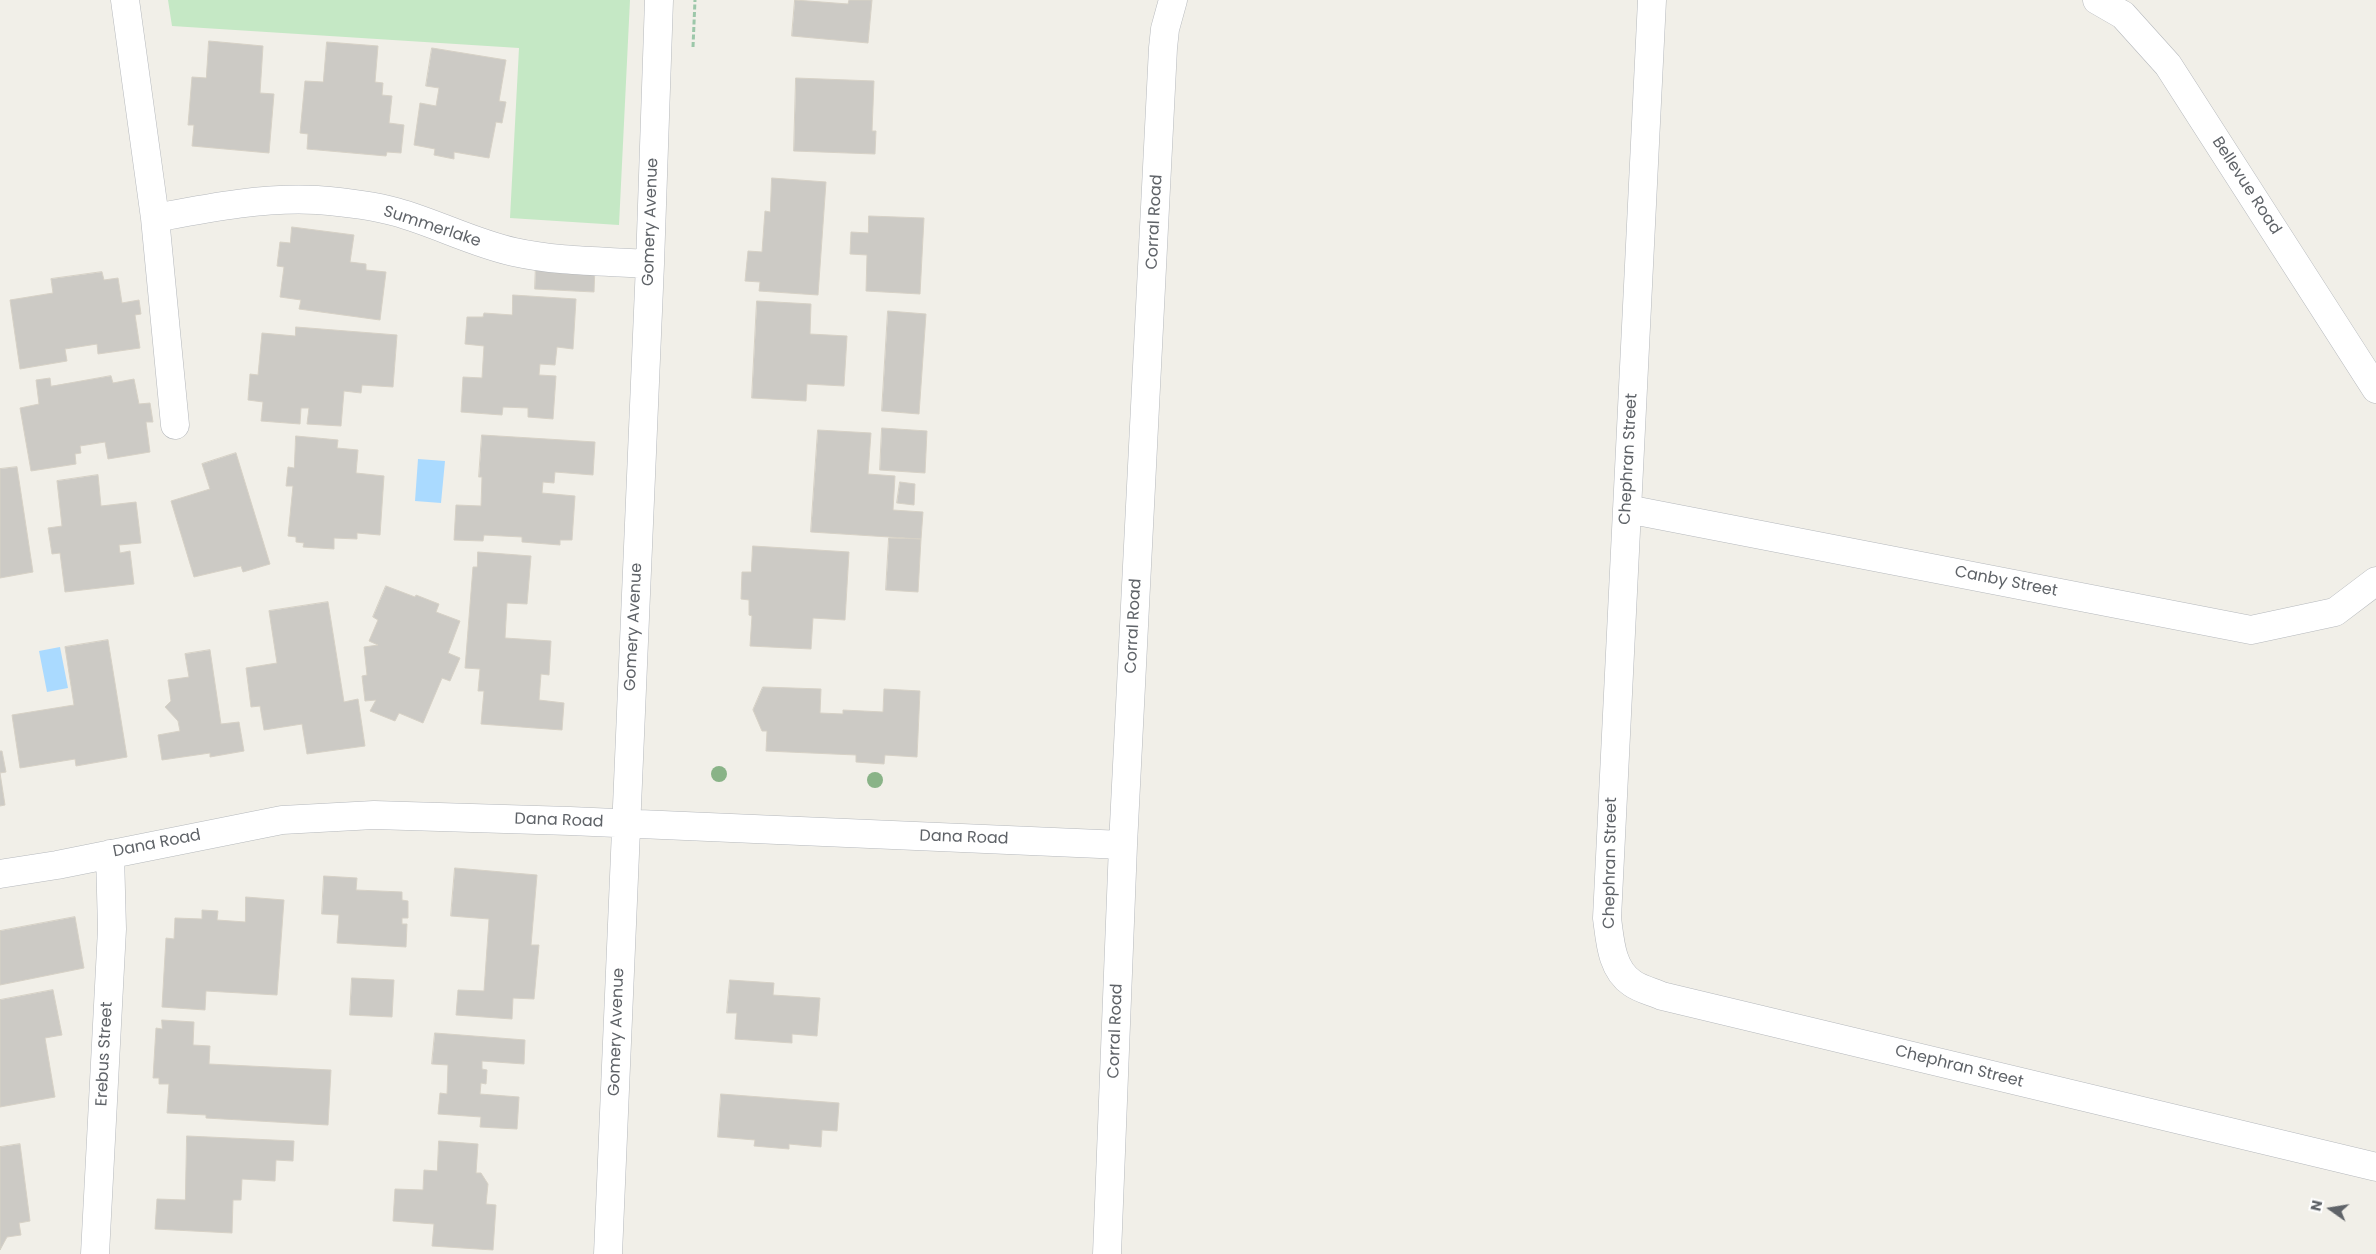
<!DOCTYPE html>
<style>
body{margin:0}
#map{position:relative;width:2376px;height:1254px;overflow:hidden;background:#f1efe8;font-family:Poppins,sans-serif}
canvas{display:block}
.north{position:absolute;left:2306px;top:1184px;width:50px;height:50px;-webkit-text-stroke:4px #fff;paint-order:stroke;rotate:283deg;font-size:14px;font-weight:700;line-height:20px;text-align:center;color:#5f6368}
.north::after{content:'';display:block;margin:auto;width:18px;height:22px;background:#5f6368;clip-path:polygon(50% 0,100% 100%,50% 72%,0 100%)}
</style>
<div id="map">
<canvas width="2376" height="1254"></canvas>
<div class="north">N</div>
</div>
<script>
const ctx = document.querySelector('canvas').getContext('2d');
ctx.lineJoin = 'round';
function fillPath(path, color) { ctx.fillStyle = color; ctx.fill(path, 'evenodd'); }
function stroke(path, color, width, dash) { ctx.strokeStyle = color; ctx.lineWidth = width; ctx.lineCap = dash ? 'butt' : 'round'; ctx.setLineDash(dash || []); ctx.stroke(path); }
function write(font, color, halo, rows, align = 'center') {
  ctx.font = font + ' Poppins,sans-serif'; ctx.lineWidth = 4; ctx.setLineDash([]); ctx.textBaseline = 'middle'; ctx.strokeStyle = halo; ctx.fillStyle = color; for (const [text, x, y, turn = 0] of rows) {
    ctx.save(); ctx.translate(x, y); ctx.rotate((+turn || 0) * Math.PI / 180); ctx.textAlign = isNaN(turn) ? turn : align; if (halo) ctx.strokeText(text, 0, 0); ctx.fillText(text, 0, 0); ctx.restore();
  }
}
fillPath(new Path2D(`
 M168,0H630L619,225L510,218L519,48L172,26Z`), '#c5e8c5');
fillPath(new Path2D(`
 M418,459L445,461L441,503L415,501Z
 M60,647L68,688L47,692L39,651Z`), '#aadaff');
const building = new Path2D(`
 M795,0L848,4L849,0H872L868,43L792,36Z
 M209,41L263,46L260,93L274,94L269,153L192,146L194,125H188L192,77L206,78Z
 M327,42L378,46L375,82L383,83L382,95L392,96L389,123L404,125L401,153L387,152L386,156L307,149L308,134L300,133L305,81L323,82Z
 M432,48L506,60L499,101L506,102L502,123L496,122L489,158L454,152V159L434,155L435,149L414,145L420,103L436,106L439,88L426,86Z
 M796,78L874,81L872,131H876L875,154L794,151Z
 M772,178L826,182L818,295L759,291L760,282L745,281L748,251L762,252L765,211L770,212Z
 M869,216L924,218L920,294L866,291L867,255L850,254L851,232L868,233Z
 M292,227L354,235L350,262L366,264V270L386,272L380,320L299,309L301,300L280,297L284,267L277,266L280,242L290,243Z
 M536,263L595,266L594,292L535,289Z
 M102,272L104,280L118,278L122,303L139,300L141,314L135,315L140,348L98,354L97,344L65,349L67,361L20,369L10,300L53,293L51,279Z
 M513,295L576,299L573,349L557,347L555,365L540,364L539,375L556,376L553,419L528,417V408L503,407L502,415L461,412L463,377L482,378L484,346L465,344L467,317H483L484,313L512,315Z
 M757,301L811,304L810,334L847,336L844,386L807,384L806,401L752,398Z
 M888,311L926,314L919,414L882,411Z
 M296,327L397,335L393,387L362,385L361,393L344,391L341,426L307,424L309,408H301L300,424L261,421L263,402L248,400L250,374L258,375L262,333L295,336Z
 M111,376L113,383L134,379L139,404L150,403L153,422H146L150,452L108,459L105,442L80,446L81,453L75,454L76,464L31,471L20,408L39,404L36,380L50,378L51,386Z
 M882,428L927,431L925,473L880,470Z
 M818,430L871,433L868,474L895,476L893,510L923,512L921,539L811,532Z
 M482,435L595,442L593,475L555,472L554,483L543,482L542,493L575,496L572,540H560V545L522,542V537L484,535L483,541L454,540L456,505L481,506L482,477H479Z
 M296,436L338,440L337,448L358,450L356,473L384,476L380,535L357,533V539L334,538V549L303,547L304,543L296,542V537L288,536L293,486H286L288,467L294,468Z
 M236,453L270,564L243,572L241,566L194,577L171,501L210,489L202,464Z
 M17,467L33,572L0,578V469Z
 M98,475L101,506L136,502L141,543L119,545L120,553L130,551L134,584L65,592L60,553L52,554L48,528L62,526L57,481Z
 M900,482L915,484L914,505L897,503Z
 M889,538L921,539L918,592L886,590Z
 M753,546L849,552L845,620L813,618L811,649L750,646L752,616L749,615V600L741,599L742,572H751Z
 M478,552L531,556L527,604L507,603L505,638L551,641L549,675L541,674L539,700L564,703L562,730L481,724L484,691H478L480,669L465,668L473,567H477Z
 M386,586L415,597L416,595L439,604L436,612L460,621L448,653L460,658L450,681L442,678L423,723L399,713L395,721L370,711L376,700L365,701L362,676L367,675L364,647L378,645L369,641L378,620L373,617Z
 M328,602L344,702L358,699L365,746L307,754L302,724L264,730L260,706L251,707L246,668L277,663L269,611Z
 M108,640L127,757L76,766L75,759L20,768L12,715L74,705L65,647Z
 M210,650L221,724L239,722L244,751L210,757V753L162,760L158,735L180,731L178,721L165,707L171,701L168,680L189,677L185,654Z
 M763,687L821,689L820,713L843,714V710L883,712L884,689L920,691L917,757L885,755L884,764L856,762V755L766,751L767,731H762L753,710Z
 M0,751H2L6,772L0,773L5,805L0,806Z
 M455,868L537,875L531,945H539L534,999L513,998L512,1019L456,1015L458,990L484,991L489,919L451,916Z
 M324,876L357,878L356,890L402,892V900L408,901V918H402V924H407L406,947L337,943L339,915L322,914Z
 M246,897L284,900L277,995L206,991L205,1010L162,1007L166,938L174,939L175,918L202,919V910L218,911L217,920L245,922Z
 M75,917L84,968L0,985V931Z
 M352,978L394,980L392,1017L350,1015Z
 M730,980L774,983L773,995L820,998L817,1036L792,1034V1043L735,1039L737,1013H727Z
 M53,990L62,1035L45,1038L55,1097L0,1107V1000Z
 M162,1020L194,1022L193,1045L210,1046L209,1064L331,1070L328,1125L206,1118V1115L167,1113L169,1084H159V1078H153L156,1028L162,1029Z
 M435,1033L525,1040L524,1064L482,1061V1069L487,1070L486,1084L481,1083L480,1094L519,1097L517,1129L480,1127L481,1117L438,1114L440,1093L447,1094L448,1065L432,1064Z
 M721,1094L839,1103L837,1131L822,1130L821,1147L789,1144V1149L754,1146L755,1140L718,1137Z
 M187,1136L294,1141L293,1161L276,1160L275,1181L242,1179L241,1200H233L232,1233L155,1229L157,1199L185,1200Z
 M439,1141L478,1144L476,1173H481L488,1184L486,1204L496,1205L493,1250L432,1246L434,1224L393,1221L395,1189L423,1190L424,1170L437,1171Z
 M20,1144L30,1221L19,1223L21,1235L7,1237L0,1250V1147Z`);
fillPath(building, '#cccac5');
stroke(building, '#d6d1c6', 1);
const minor = new Path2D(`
 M125,0L155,218L175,425
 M1652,0L1607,918C1610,940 1611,969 1632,983C1640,989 1653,992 1662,996L2376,1167
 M2097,0L2123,15L2168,65L2376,389
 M155,218C208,208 262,197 317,200C342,202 371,205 396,212C436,223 473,243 514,252C559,262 605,261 650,264
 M1627,509L2251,630L2335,612L2376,581
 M0,874L57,865L282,820L374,815L570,821L1123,845
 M95,1254L112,929L110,854
 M608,1254L650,264L659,0
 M1107,1254L1123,845L1163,48L1165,29L1173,0`);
stroke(minor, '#b5b8bc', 29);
stroke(new Path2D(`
 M693,47L695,0`), '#9cc7a9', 3, [5, 2.5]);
stroke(minor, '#fff', 28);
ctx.fillStyle = '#89b387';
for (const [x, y] of [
 [719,774],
 [875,780]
]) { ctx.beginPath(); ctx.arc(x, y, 8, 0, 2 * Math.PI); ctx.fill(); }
write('16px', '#5f6368', '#fff', [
 ["Bellevue Road",2246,186,57],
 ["Gomery Avenue",651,222,-88],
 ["Corral Road",1155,222,-87],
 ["Summerlake",432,227,18],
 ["Chephran Street",1629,459,-87],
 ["Canby Street",2006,582,11],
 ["Corral Road",1134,626,-87],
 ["Gomery Avenue",634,627,-87],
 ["Dana Road",559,821,2],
 ["Dana Road",964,838,2],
 ["Dana Road",157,844,-11],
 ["Chephran Street",1611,863,-89],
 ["Corral Road",1116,1031,-88],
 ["Gomery Avenue",617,1032,-88],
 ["Erebus Street",105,1054,-87],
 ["Chephran Street",1959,1067,14]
]);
</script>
